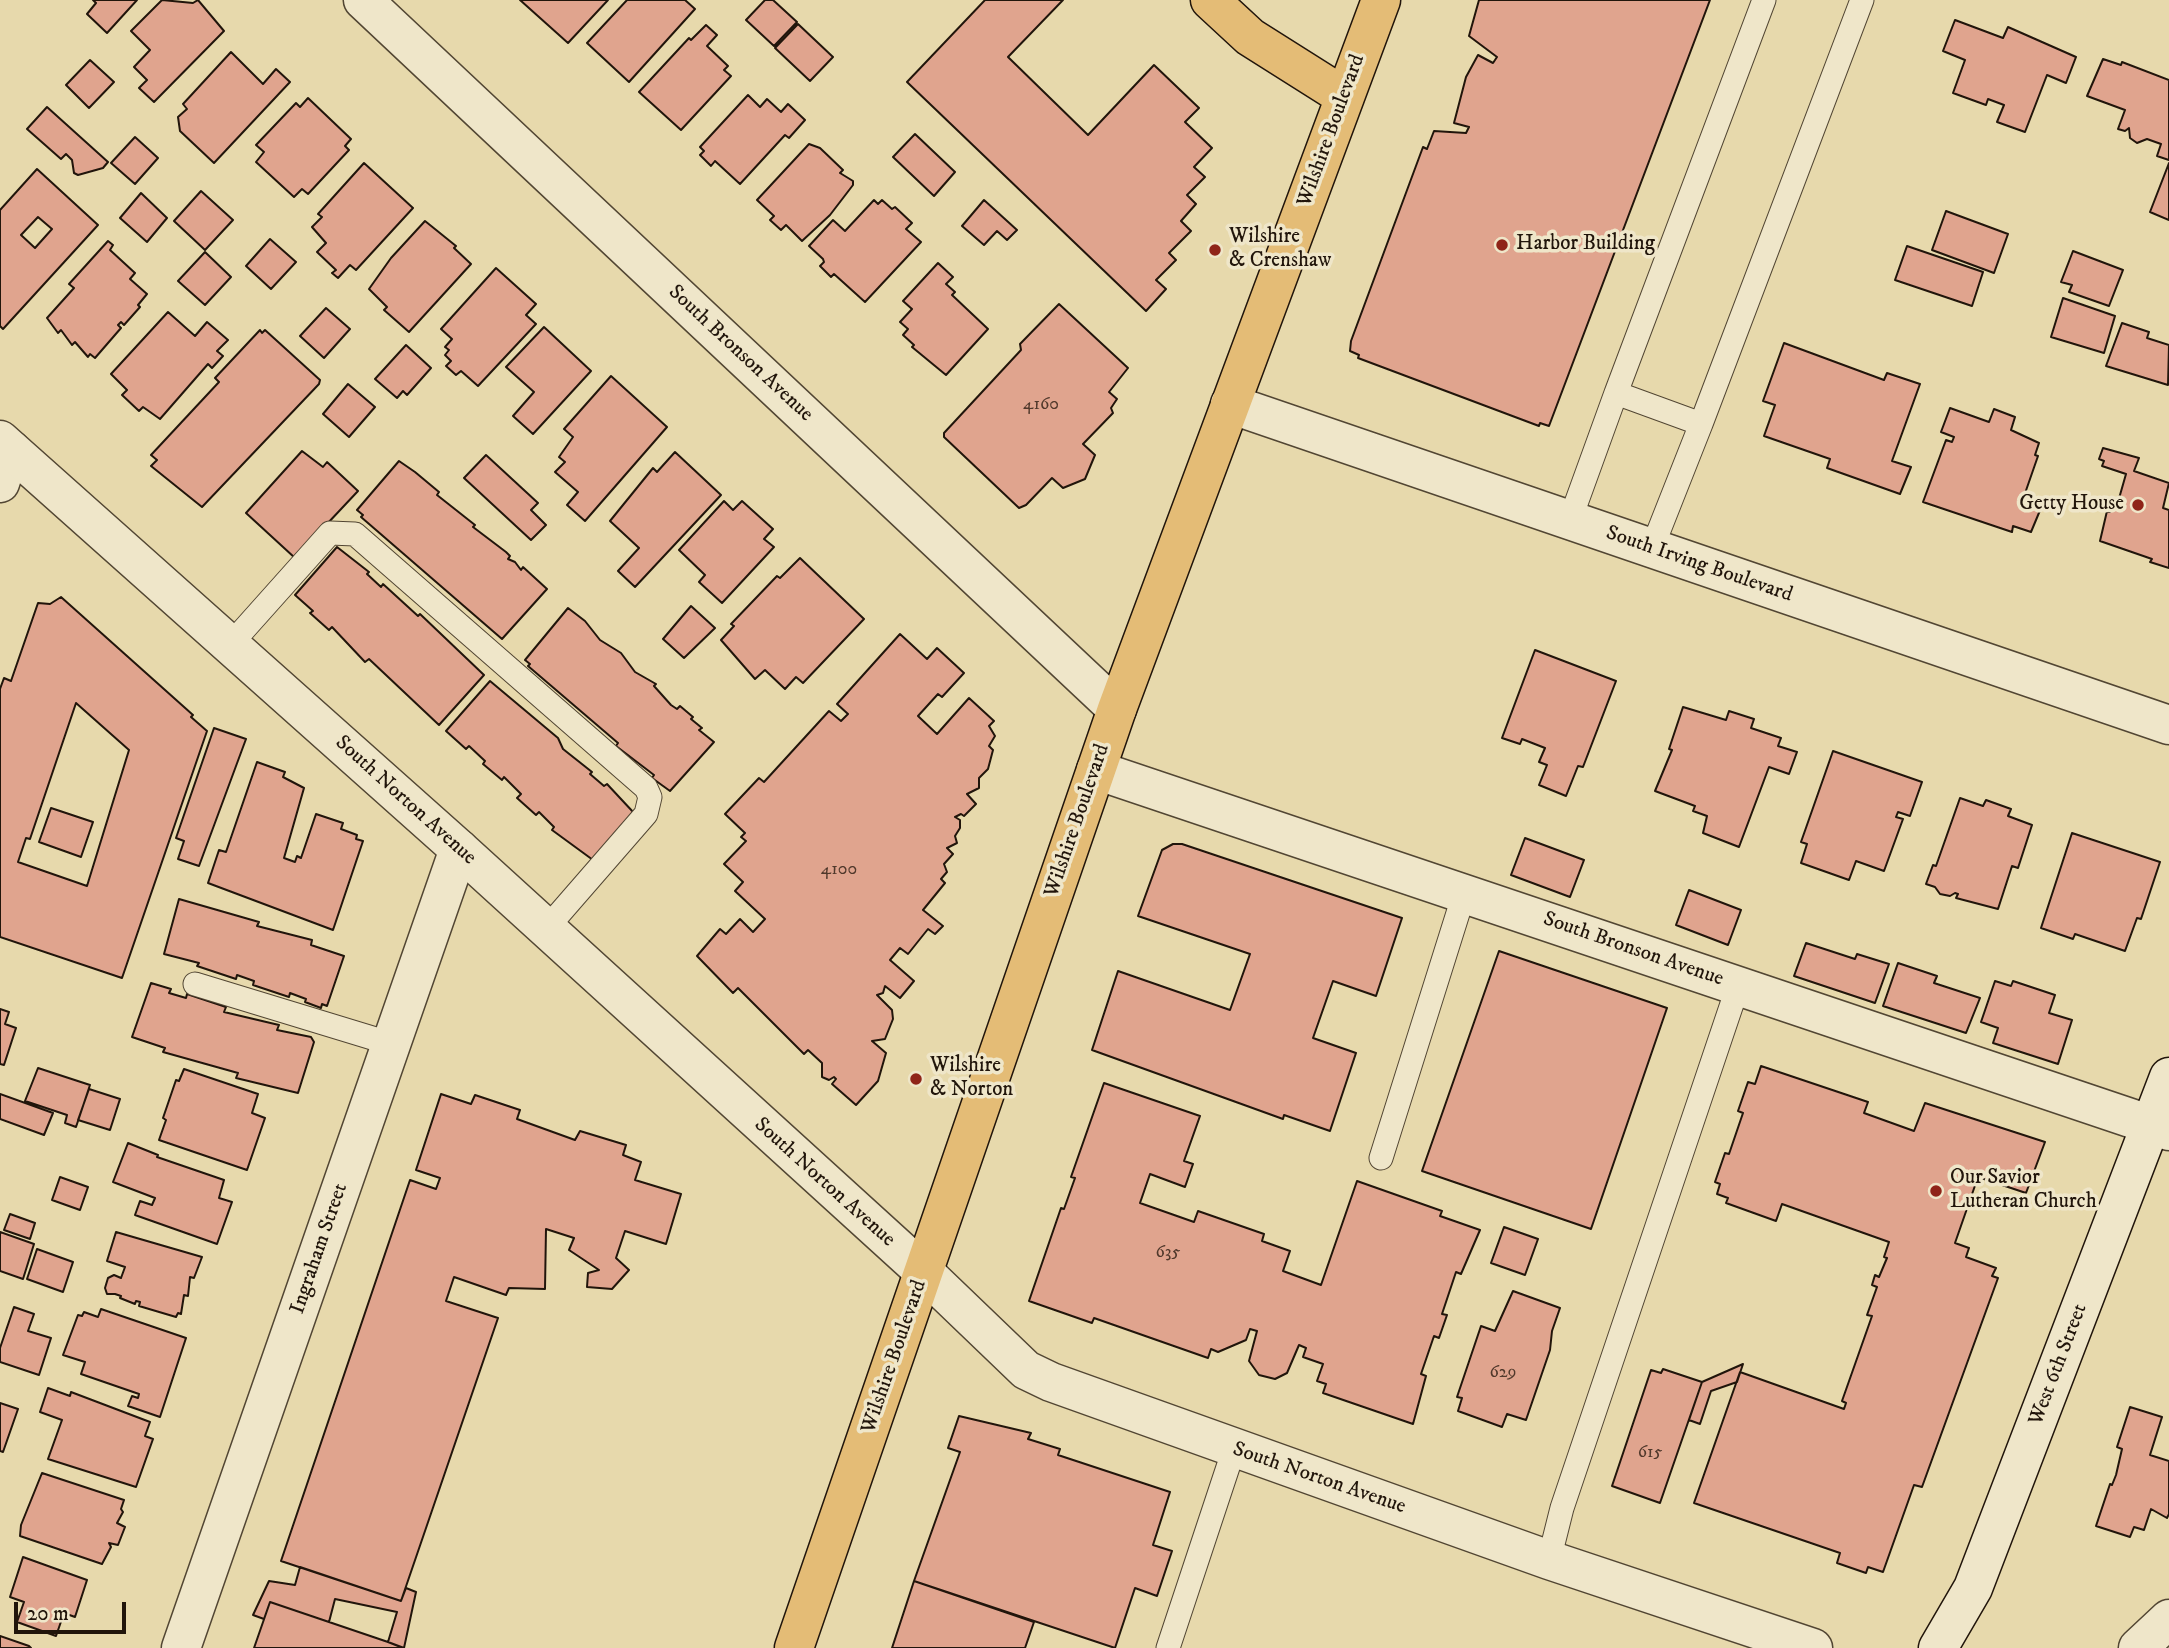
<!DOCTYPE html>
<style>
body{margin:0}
#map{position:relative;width:2169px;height:1648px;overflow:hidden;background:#e7d9ac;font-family:"IM FELL DW Pica",serif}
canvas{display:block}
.scale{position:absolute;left:14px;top:1602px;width:112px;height:32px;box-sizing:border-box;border:4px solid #21150b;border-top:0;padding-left:9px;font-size:21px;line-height:24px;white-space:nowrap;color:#21150b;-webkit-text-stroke:5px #efe6c9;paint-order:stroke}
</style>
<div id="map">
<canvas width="2169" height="1648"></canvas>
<div class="scale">20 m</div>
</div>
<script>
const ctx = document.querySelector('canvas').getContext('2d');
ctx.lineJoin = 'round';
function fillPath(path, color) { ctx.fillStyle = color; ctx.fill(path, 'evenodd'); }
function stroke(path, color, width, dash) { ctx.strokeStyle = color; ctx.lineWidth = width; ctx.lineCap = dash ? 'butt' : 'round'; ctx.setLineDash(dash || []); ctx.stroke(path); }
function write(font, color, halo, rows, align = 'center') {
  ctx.font = font + ' "IM FELL DW Pica",serif'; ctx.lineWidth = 7; ctx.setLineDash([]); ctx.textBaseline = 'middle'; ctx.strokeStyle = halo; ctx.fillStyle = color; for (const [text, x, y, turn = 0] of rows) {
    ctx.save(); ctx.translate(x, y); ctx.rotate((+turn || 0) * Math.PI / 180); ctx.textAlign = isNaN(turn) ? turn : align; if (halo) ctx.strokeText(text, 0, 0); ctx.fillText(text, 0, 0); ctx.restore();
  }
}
const building = new Path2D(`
 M93,0H137L107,33L87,14L96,3Z
 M162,0L193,3L198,0L224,31L154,102L139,88L147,80L134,67L150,50L131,31Z
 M520,0H608L568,43Z
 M627,0H685L695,9L629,82L587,43Z
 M765,0H773L797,22L774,46L746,20Z
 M985,0H1063L1008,57L1088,135L1154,65L1199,108L1185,122L1212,148L1194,167L1205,177L1187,195L1196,204L1181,221L1191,231L1169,253L1176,260L1156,280L1166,289L1146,311L907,82Z
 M1479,0H1710L1549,426L1540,423L1539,426L1358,358L1359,355L1350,351L1351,341L1423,147L1427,149L1434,131L1466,133L1469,127L1454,123L1466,77L1478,55L1493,63L1497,57L1469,36Z
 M1955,20L2003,38L2008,27L2076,57L2066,83L2047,75L2025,132L1997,122L2004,105L1988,99L1986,105L1953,93L1965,60L1943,51Z
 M798,24L833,57L810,81L775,48Z
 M706,25L717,35L707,46L728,66L724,70L731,76L681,130L639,92L689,38L691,40Z
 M231,52L263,84L276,69L290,82L214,163L180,131L178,117L187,109L183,104Z
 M2103,59L2121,65L2122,62L2169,80V160L2157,156L2161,144L2147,139L2137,143L2130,138L2129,128L2125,131L2118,129L2125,110L2087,96Z
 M90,60L114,82L89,108L66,85Z
 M748,95L760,107L767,99L781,112L788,104L805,120L789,138L785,135L740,184L715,161L711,166L700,155L704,151L700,147Z
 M308,98L351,139L345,146L349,150L308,194L302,189L294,197L256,162L264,152L256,145L296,103L300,107Z
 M47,107L108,162L103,168L78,175L74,173L72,160L66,154L61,159L27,129Z
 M915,134L955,172L934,196L893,157Z
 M135,137L158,158L135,184L111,163Z
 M809,144L820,148L843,170L840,173L853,181V185L830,215L802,241L786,225L781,230L770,220L774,216L757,200Z
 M364,163L413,208L356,270L350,265L338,278L332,273L336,270L317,252L326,243L312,227L322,217L318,214Z
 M2169,163V220L2150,212Z
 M37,169L98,225L3,329L0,326V210ZM38,217L52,229L35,248L21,235Z
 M201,191L233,220L205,250L174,221Z
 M141,193L167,218L147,242L120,218Z
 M874,200L878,204L882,200L892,209L895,207L912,223L906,229L921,242L865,302L834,274L831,277L820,266L824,262L823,259L809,246L833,220L845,231Z
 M984,200L1017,230L1007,240L997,231L984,245L962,226Z
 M1946,211L2008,234L1994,273L1932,250Z
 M425,221L456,246L454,248L471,264L409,332L384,310L387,307L369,289L391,258Z
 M270,239L296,262L271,289L246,266Z
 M108,241L113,245L110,250L135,273L130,279L147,294L138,305L140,307L124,325L121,322L118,325L121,328L95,358L90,354L88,357L75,342L72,345L61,330L58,333L47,318L74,288L69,284Z
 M1907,246L1983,272L1972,306L1895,280Z
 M2073,251L2123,270L2109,306L2069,292L2072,285L2061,282Z
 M205,252L231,277L205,305L178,281Z
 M938,263L953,277L946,284L955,292L952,295L988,329L946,375L912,347L914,345L903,335L908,329L900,322L912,309L903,301Z
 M496,268L536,304L526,315L536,324L478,386L461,371L456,375L446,366L451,361L445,355L449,350L445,347L452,339L441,329Z
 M2063,298L2115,316L2104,353L2051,337Z
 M1059,304L1128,368L1109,392L1117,399L1111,408L1113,413L1083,444L1095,455L1085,479L1063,488L1052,478L1026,505L1019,508L944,437V433L1021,350L1020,344Z
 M326,308L350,329L324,358L300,336Z
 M168,312L195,336L207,322L228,340L217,351L223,356L212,368L208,364L160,419L143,407L139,411L122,395L127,390L111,374Z
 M2122,323L2149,332L2147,338L2169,345L2168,385L2106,366Z
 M544,327L591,371L533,434L513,416L534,392L506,367Z
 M260,330L262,333L265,330L320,380L319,384L202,507L151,466L157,460L151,455L219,382L215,378Z
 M1784,343L1884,380L1887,373L1920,384L1892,461L1911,467L1900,494L1827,468L1830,459L1764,436L1775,405L1763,401Z
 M406,345L431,368L407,395L403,391L397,398L375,379Z
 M611,376L667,427L585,521L567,505L578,492L555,472L565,462L559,457L573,437L564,429Z
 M348,384L375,407L349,437L323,414Z
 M1950,408L1989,422L1994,409L2015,417L2011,430L2039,443L2035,455L2038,456L2022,502L2041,508L2031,532L2013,526L2012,532L1923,502L1946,440L1952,442L1954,437L1941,432Z
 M2103,448L2139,458L2134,471L2169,483L2163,508L2169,510V568L2150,562L2152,559L2100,541L2107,511L2110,512L2114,501L2118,502L2126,474L2102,466L2104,461L2099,459Z
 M302,451L323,467L327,462L358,491L295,558L246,513Z
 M675,452L721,495L635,587L618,571L639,548L610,521L653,468L657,472Z
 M486,455L538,503L531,510L546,525L531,540L464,478Z
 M399,461L415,472L439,492L437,495L475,525L473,527L506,552L510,556L508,559L515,562L521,570L523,567L547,589L502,639L361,517L363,515L357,510Z
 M724,501L733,510L742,501L773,529L764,539L774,547L722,603L699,582L705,575L679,550Z
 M337,547L369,572L367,574L381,587L383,584L418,616L420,614L484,675L439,725L369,659L365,662L332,627L329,630L310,613L313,611L295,595Z
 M800,558L864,619L803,683L796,677L785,689L765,670L755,679L721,640L734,626L731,624L777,576L780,578Z
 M61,597L193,715L191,717L207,731L122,978L0,937V689L4,678L11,681L38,603L50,604ZM76,703L129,750L87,886L18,862L26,838L30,839Z
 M691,606L715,628L684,658L663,639Z
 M568,608L585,621L600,640L621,653L635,672L656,684L654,686L671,705L677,709L680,706L693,717L691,719L702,728L699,730L714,742L670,791L652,778L654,775L616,746L618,743L528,666L530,664L525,660Z
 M900,634L927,659L937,648L964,673L942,697L938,694L918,716L937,734L969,698L994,721L989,726L995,736L989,746L993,750L988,769L979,778V788L967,794L976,804L964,816L961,814L955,817L960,820V828L955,836L957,843L947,848L953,854L944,864L947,872L941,879L945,883L923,910L943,926L935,934L928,929L908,954L900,948L890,960L914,981L900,998L885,986L883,993L877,995L892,1010L893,1019L885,1039L872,1041L886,1053L878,1081L856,1105L832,1084L836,1079L834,1077L829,1080L822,1077V1063L808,1050L804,1054L738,988L733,993L697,956L720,929L726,934L740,919L753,932L765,919L735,891L743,882L724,864L746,841L741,837L745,833L725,814L759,778L764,782L829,711L841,721L848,714L837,704Z
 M1535,650L1616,681L1583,767L1578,766L1566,796L1539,785L1547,765L1539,762L1545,748L1522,739L1520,744L1502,738Z
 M490,681L558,738L563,749L592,772L590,774L604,786L607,784L634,813L593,860L552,830L554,827L539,812L536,815L517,798L521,794L504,777L502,780L483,764L485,761L469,746L466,749L446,731Z
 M1683,707L1726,720L1729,711L1754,719L1751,728L1781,738L1778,746L1797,752L1789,774L1769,767L1739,847L1703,833L1707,816L1693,811L1695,806L1655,791L1672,750L1669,749Z
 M214,728L246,739L199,866L178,859L184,841L176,838Z
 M1833,751L1922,782L1910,816L1898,812L1896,817L1903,819L1884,871L1856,861L1849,880L1801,863L1807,844L1801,842Z
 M257,762L285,772L283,777L304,788L284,858L295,862L297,856L301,858L316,814L343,823L341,829L357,835L356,839L363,841L333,930L208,883L219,850L226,852Z
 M1960,798L1983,806L1986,800L2011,809L2008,816L2032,825L2018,868L2012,866L1998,909L1956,898L1958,894L1955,893L1950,896L1940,894L1935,887L1926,884L1933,865L1936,866Z
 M51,808L93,822L81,857L39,842Z
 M2072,833L2160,862L2141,919L2137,918L2125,951L2075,934L2073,939L2041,928Z
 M1525,838L1584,860L1570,897L1511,875Z
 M1173,844H1182L1402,918L1376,996L1333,981L1313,1038L1356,1053L1330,1131L1284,1115L1283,1119L1092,1050L1118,971L1230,1010L1250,954L1138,916L1162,850Z
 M1689,890L1741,910L1728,945L1676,925Z
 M179,899L259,922L257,926L312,940L311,945L344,956L327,1006L322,1004L321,1008L305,1002L306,999L290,993L289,997L253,985L254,981L237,975L236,979L197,966L199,963L164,954Z
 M1806,943L1855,959L1857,954L1889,964L1875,1003L1794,976Z
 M1499,951L1667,1008L1591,1229L1422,1171Z
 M1898,963L1937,976L1934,983L1980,998L1966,1033L1883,1006Z
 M1995,981L2011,986L2013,981L2055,995L2049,1013L2072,1020L2058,1064L1993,1043L1998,1028L1981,1022Z
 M151,983L171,989L169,993L186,998L187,994L226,1007L224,1012L279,1025L277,1030L311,1037L314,1042L298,1093L236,1078L238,1073L163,1052L165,1048L132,1037Z
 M0,1009L9,1012L5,1024L16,1028L4,1065L0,1064Z
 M1761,1066L1868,1102L1864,1113L1914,1131L1925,1103L2045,1142L2026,1193L1978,1177L1955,1243L1969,1248L1966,1257L1996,1268L1992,1276L1998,1278L1922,1487L1914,1485L1883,1572L1868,1567L1866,1573L1837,1563L1840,1553L1694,1503L1740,1372L1844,1409L1846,1403L1842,1401L1872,1316L1867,1315L1877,1287L1872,1285L1875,1275L1879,1277L1887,1258L1884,1257L1889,1242L1782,1204L1776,1221L1726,1203L1728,1198L1717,1194L1720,1184L1715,1182L1725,1153L1729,1154L1743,1113L1738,1111L1748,1082L1755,1084Z
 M38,1068L90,1085L76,1127L65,1123L67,1115L25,1101Z
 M184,1069L258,1094L252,1113L265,1118L247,1170L159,1140L166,1120L163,1118L176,1080L179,1081Z
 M1104,1083L1200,1116L1184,1161L1193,1164L1185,1187L1150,1174L1140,1203L1194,1222L1198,1211L1264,1234L1262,1241L1290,1251L1283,1271L1321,1285L1357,1181L1442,1211L1440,1216L1480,1230L1461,1274L1456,1272L1442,1314L1447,1315L1439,1338L1434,1336L1421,1374L1426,1376L1413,1424L1323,1393L1326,1384L1317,1381L1323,1364L1303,1357L1306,1348L1299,1345L1287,1373L1275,1379L1259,1375L1249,1361L1257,1331L1250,1329L1246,1340L1218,1352L1211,1349L1208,1358L1094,1318L1092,1323L1029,1301L1061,1208L1064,1209L1075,1178L1071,1177Z
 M89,1089L120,1099L110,1130L78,1120Z
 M0,1094L53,1113L44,1135L0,1119Z
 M441,1094L471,1104L475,1095L520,1110L517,1119L575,1140L580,1131L626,1145L623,1155L641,1162L635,1180L681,1194L666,1244L625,1231L616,1258L629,1270L612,1289L587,1287L588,1273L599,1270L569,1250L574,1238L546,1229L545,1289L509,1288L506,1295L454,1277L446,1301L498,1318L401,1601L281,1561L410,1180L436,1189L440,1178L416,1170Z
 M128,1143L158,1155L157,1157L224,1180L219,1198L232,1202L217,1244L135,1215L140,1201L152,1205L155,1198L113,1182Z
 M60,1177L88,1187L80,1210L52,1200Z
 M10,1214L35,1223L30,1239L4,1230Z
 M1504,1227L1538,1239L1525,1275L1491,1263Z
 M0,1232L34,1244L23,1279L0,1271Z
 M116,1232L202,1257L194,1278L190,1277L188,1296L184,1295L181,1314L178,1313L176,1317L139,1306L140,1302L136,1301L135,1304L120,1298L121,1296L115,1294H107L105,1288L108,1278L114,1275L121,1278L125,1267L107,1261Z
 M37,1249L73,1262L63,1292L27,1279Z
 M1513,1291L1560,1308L1552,1331L1550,1350L1526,1420L1507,1414L1502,1427L1458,1411L1462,1398L1457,1397L1481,1326L1495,1331Z
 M14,1307L34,1314L28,1331L51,1338L39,1375L0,1362V1348Z
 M101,1309L186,1338L160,1417L128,1406L132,1396L138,1398L139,1394L81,1374L85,1362L63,1355L78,1315L82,1316L84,1312L98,1317Z
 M1743,1364L1737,1382L1711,1391L1700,1424L1689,1420L1702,1382Z
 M1663,1369L1702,1382L1660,1503L1612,1486L1651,1370L1661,1373Z
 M48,1388L70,1396L71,1392L150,1422L145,1436L153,1439L136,1487L48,1459L62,1420L40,1412Z
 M0,1403L18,1409L3,1452L0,1451Z
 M2130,1407L2162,1417L2150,1455L2169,1461V1514L2167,1518L2151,1509L2144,1530L2134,1527L2130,1537L2096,1526L2110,1484L2112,1485L2116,1475L2122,1449L2117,1447Z
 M959,1416L1031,1433L1028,1439L1060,1449L1058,1455L1170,1492L1153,1545L1172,1551L1157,1596L1135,1588L1115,1648L914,1581L960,1452L948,1448Z
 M42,1473L124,1500L121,1509L123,1512L117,1523L125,1527L118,1545L109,1543L111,1547L102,1564L20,1536L21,1525Z
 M23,1557L87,1580L75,1617L64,1613L56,1636L17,1622L24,1602L10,1597Z
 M300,1567L401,1601L406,1588L416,1592L404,1648L388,1642L397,1612L335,1599L329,1622L270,1602L264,1619L253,1615L269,1581L295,1585Z
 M914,1581L1034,1622L1025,1648H892Z
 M270,1602L388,1642L403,1648H254Z
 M0,1636L29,1646L31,1648H0Z`);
fillPath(building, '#e0a48e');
stroke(building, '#21150b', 2);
const service = new Path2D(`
 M1764,0L1616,393L1701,424L1862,0
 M1570,520L1616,393
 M1652,548L1701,424
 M230,645L330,533L355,534L646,788L650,797L646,814L546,929
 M195,984L392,1044
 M1381,1158L1464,894
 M1549,1560L1562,1508L1738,986
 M1168,1648L1234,1449`);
const minor = new Path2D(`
 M363,0L1117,709
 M1230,404L2169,725
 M0,483L11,450
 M1096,770L2169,1131
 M925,1273L1026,1370L1051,1382L1549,1560L1813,1648
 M181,1648L459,849
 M2138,1648L2169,1619`);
const tertiary = new Path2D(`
 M0,440L459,849L925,1273`);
const secondary = new Path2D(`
 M1938,1648L1973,1588L2169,1077`);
const primary = new Path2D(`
 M1210,0L1250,37L1345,97
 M794,1648L1117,709L1381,0`);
stroke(service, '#524633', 25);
stroke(minor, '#524633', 41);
stroke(tertiary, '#524633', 41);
stroke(secondary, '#21150b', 41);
stroke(primary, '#21150b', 41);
stroke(service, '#efe6c9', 23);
stroke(minor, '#efe6c9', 38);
stroke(tertiary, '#efe6c9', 38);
stroke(secondary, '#efe6c9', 38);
stroke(primary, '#e4bc76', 38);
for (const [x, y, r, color] of [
 [1502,245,7,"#8f2418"],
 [1215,250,7,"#8f2418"],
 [2138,505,7,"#8f2418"],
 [916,1079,7,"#8f2418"],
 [1936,1191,7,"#8f2418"]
]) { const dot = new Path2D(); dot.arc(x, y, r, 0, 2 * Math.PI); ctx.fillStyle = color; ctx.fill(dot); stroke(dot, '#efe6c9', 2.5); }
write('18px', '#51392c', null, [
 ["4160",1041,405],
 ["4100",839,870],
 ["635",1168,1253],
 ["629",1503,1373],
 ["615",1650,1453]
]);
write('21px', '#21150b', '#efe6c9', [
 ["Wilshire Boulevard",1332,131,-70],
 ["South Bronson Avenue",740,354,43],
 ["South Irving Boulevard",1699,565,19],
 ["South Norton Avenue",405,801,42],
 ["Wilshire Boulevard",1078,821,-71],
 ["South Bronson Avenue",1633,950,19],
 ["South Norton Avenue",824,1183,42],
 ["Ingraham Street",320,1249,-71],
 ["Wilshire Boulevard",895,1357,-71],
 ["West 6th Street",2059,1365,-69],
 ["South Norton Avenue",1319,1479,19]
]);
write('21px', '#21150b', '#efe6c9', [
 ["Wilshire",1229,238],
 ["& Crenshaw",1229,262],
 ["Harbor Building",1516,245],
 ["Getty House",2124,505,"right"],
 ["Wilshire",930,1067],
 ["& Norton",930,1091],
 ["Our Savior",1950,1179],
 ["Lutheran Church",1950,1203]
], 'left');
</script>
